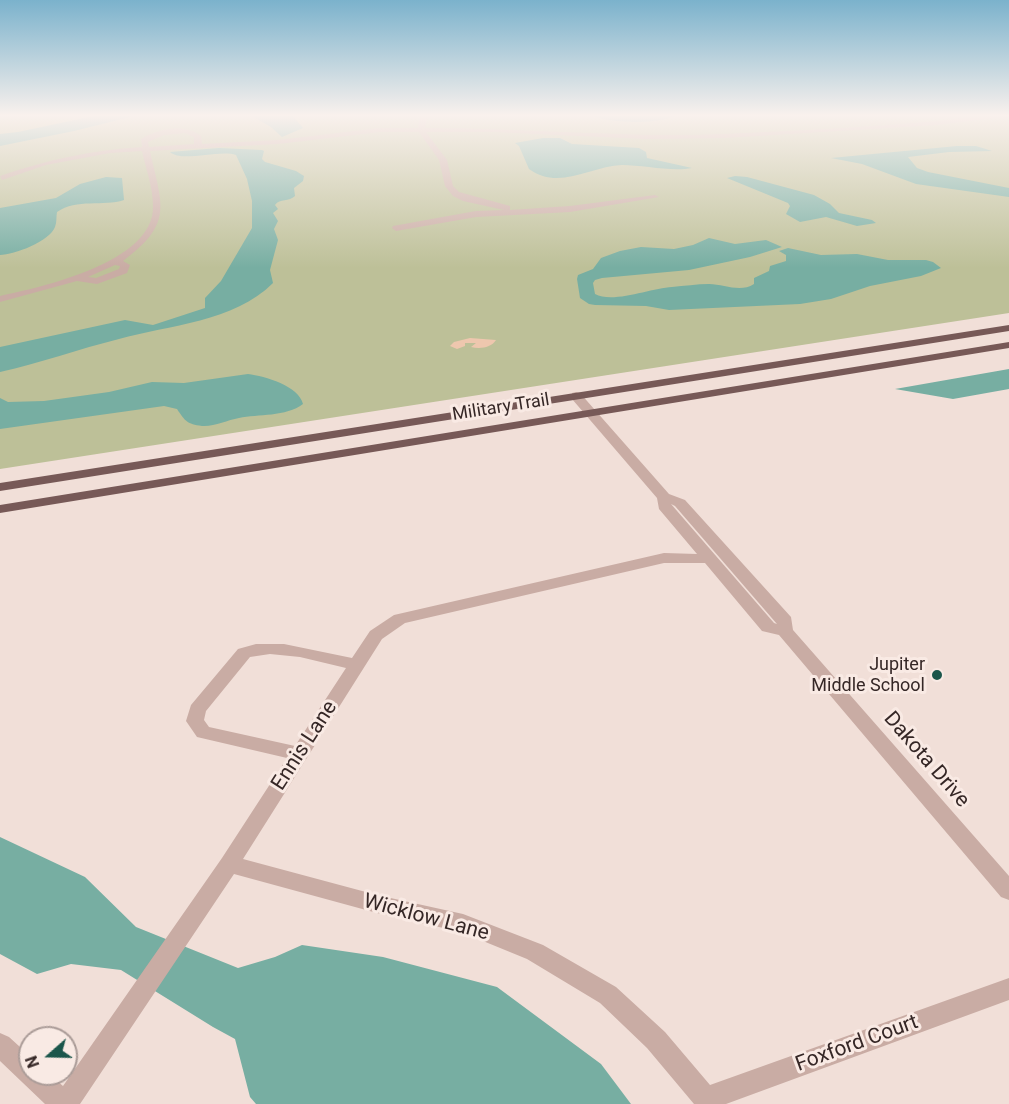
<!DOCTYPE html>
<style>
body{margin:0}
#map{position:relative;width:1009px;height:1104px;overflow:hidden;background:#f1dfd8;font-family:Roboto,sans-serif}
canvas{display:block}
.north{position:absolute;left:18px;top:1026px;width:60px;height:60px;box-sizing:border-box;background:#f9eae4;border:2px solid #ab9c98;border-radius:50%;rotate:250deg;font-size:16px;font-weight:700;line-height:24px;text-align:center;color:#352726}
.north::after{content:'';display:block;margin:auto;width:21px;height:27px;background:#1b564b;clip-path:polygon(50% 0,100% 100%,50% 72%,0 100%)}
</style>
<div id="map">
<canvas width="1009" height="1104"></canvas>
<div class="north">N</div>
</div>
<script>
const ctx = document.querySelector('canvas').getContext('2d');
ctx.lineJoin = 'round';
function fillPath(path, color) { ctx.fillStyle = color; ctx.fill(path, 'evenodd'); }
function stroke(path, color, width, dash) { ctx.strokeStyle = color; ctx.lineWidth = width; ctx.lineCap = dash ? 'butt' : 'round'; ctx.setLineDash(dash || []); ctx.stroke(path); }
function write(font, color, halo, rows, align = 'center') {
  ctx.font = font + ' Roboto,sans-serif'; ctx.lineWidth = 6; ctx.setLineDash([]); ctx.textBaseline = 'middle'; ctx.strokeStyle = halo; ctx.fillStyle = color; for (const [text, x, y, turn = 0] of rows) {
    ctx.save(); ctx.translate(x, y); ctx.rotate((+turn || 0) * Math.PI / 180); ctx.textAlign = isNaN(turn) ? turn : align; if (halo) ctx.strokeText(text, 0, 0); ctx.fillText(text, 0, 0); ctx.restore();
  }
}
fillPath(new Path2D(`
 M0,114H1009V313L0,469Z`), '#bdc098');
fillPath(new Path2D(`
 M470,338L496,340C491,348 480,349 471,347L476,343H465V346L457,349L450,346L454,342Z`), '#eec7ae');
fillPath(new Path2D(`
 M103,114H142L74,131L0,146V134L18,132Z
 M248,114H291L303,128L282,137L271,127Z
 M590,114H678C664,125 604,124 590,114Z
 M543,138H560L572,144L639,148L646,152L647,158L692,168C672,172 643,165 622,165C591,166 559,191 529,169L519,146L515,143Z
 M957,146H976L992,151L949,152L908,157L917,168L928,172L1009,188V197L916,184L862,164L831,158Z
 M219,148L262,150L264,151L262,159L265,162L296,171L304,176L303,181L294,188L295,196C289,202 280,198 275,205L278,209L273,213L278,221L274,229L278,240L270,270L273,283C234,322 169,325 119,339C79,349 40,363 0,372V347L125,320L153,325L205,308V298L221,281L252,228V201L247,179L236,155C219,149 182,163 170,152Z
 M735,176L747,177L814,195L830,204L839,213L872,220L876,223L857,226L826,217L800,222L786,214L790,206L788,203L727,178Z
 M106,177L122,178L124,200C103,207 77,198 57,212C56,217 57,222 55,227C50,241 14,255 0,255V208L56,198L80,184Z
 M709,238L735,244L766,240L782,247L750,257L689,270L602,278L595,280L593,283L595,294C613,304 651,288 672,287C684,286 697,284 709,284C724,284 740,293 754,284V278L769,271L770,266L786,261V255L779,251L788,248L821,255L857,254L888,260H926L933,262L941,268L921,276L870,286L831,299L800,304L669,310L646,306L595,305L589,304L580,298L577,279L578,275L593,269L601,258L620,251L641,247L674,249L693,245Z
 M1009,369V389L953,399L895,389Z
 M248,374C265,376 299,386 303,404C286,417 258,414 239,418C227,420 214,427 202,426C187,424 185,421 177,409L164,406L0,429V398L8,402L44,401L109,392L152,382L184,383Z
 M0,837L85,877L136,927L238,968L275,957L302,945L383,957L497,987L601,1064L631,1104H256L250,1097L235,1039L213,1027L121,970L71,964L37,974L0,954Z`), '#77aea2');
fillPath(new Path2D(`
 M378,114H424L427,116L425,128C525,128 624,138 724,134C795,131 866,127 937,121C961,119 985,114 1009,114V116L937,125L724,138L646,139L492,132H426L447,160L453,186L459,192L510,206V210L570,206L655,195L659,197L570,212L476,217L396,231L392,228L393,226L476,211L504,210L463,201L453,196L445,186L439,160L419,132H380L278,144L150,151C162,206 174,223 123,261L130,265L127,273L97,284L77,281L0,302V296C42,287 155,262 153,206C153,188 146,169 142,151L110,153L46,165L2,180L0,176C46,160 92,150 142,147L141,139C158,129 184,123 201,136L202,144L278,140L380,128H418L420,117L416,115L381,116ZM185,133L194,137V144L149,147L148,142L164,135ZM115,265L120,266L119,269L96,278L88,277Z
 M576,392L580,393L669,494L685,500L791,617L793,630L1009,876V900L1001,897L779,635L762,631L705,563H664L405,623L382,639L243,859L377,895L463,914L543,945L616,987L665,1032L710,1085L1009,978V1000L726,1104H694L647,1048L600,1003L527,959L461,932L377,913L234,874L80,1104H45L0,1061V1033L9,1037L30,1056V1074H49L63,1086L222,858L287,758L197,737L186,721L191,705L238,649L256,644H284L352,658L370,631L394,615L664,553L697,554L659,509L657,498L572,399V393ZM671,504L675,506L777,624L774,623ZM270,654L300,657L346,668L295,746L209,727L204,720L206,711L250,657Z`), '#c9aca4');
fillPath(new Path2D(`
 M1009,325V331L0,491V483Z
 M1009,342V348L0,513V505Z`), '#775957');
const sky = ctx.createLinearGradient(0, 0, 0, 268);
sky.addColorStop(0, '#7bb2cc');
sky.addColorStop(0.43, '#f9f1ed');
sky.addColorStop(1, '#f9f1ed00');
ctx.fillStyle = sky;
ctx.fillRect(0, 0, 1009, 268);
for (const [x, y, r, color] of [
 [937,675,6,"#1b564b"]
]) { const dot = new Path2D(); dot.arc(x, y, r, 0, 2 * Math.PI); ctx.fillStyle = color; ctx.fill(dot); stroke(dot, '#f9eae4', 2); }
write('18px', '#352726', '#f9eae4', [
 ["Military Trail",501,408,-9]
]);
write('18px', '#352726', '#f9eae4', [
 ["Jupiter",925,665],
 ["Middle School",925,686]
], 'right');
write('21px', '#352726', '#f9eae4', [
 ["Ennis Lane",305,746,-57],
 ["Dakota Drive",926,760,49],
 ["Wicklow Lane",426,918,15],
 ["Foxford Court",857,1044,-20]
]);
</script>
